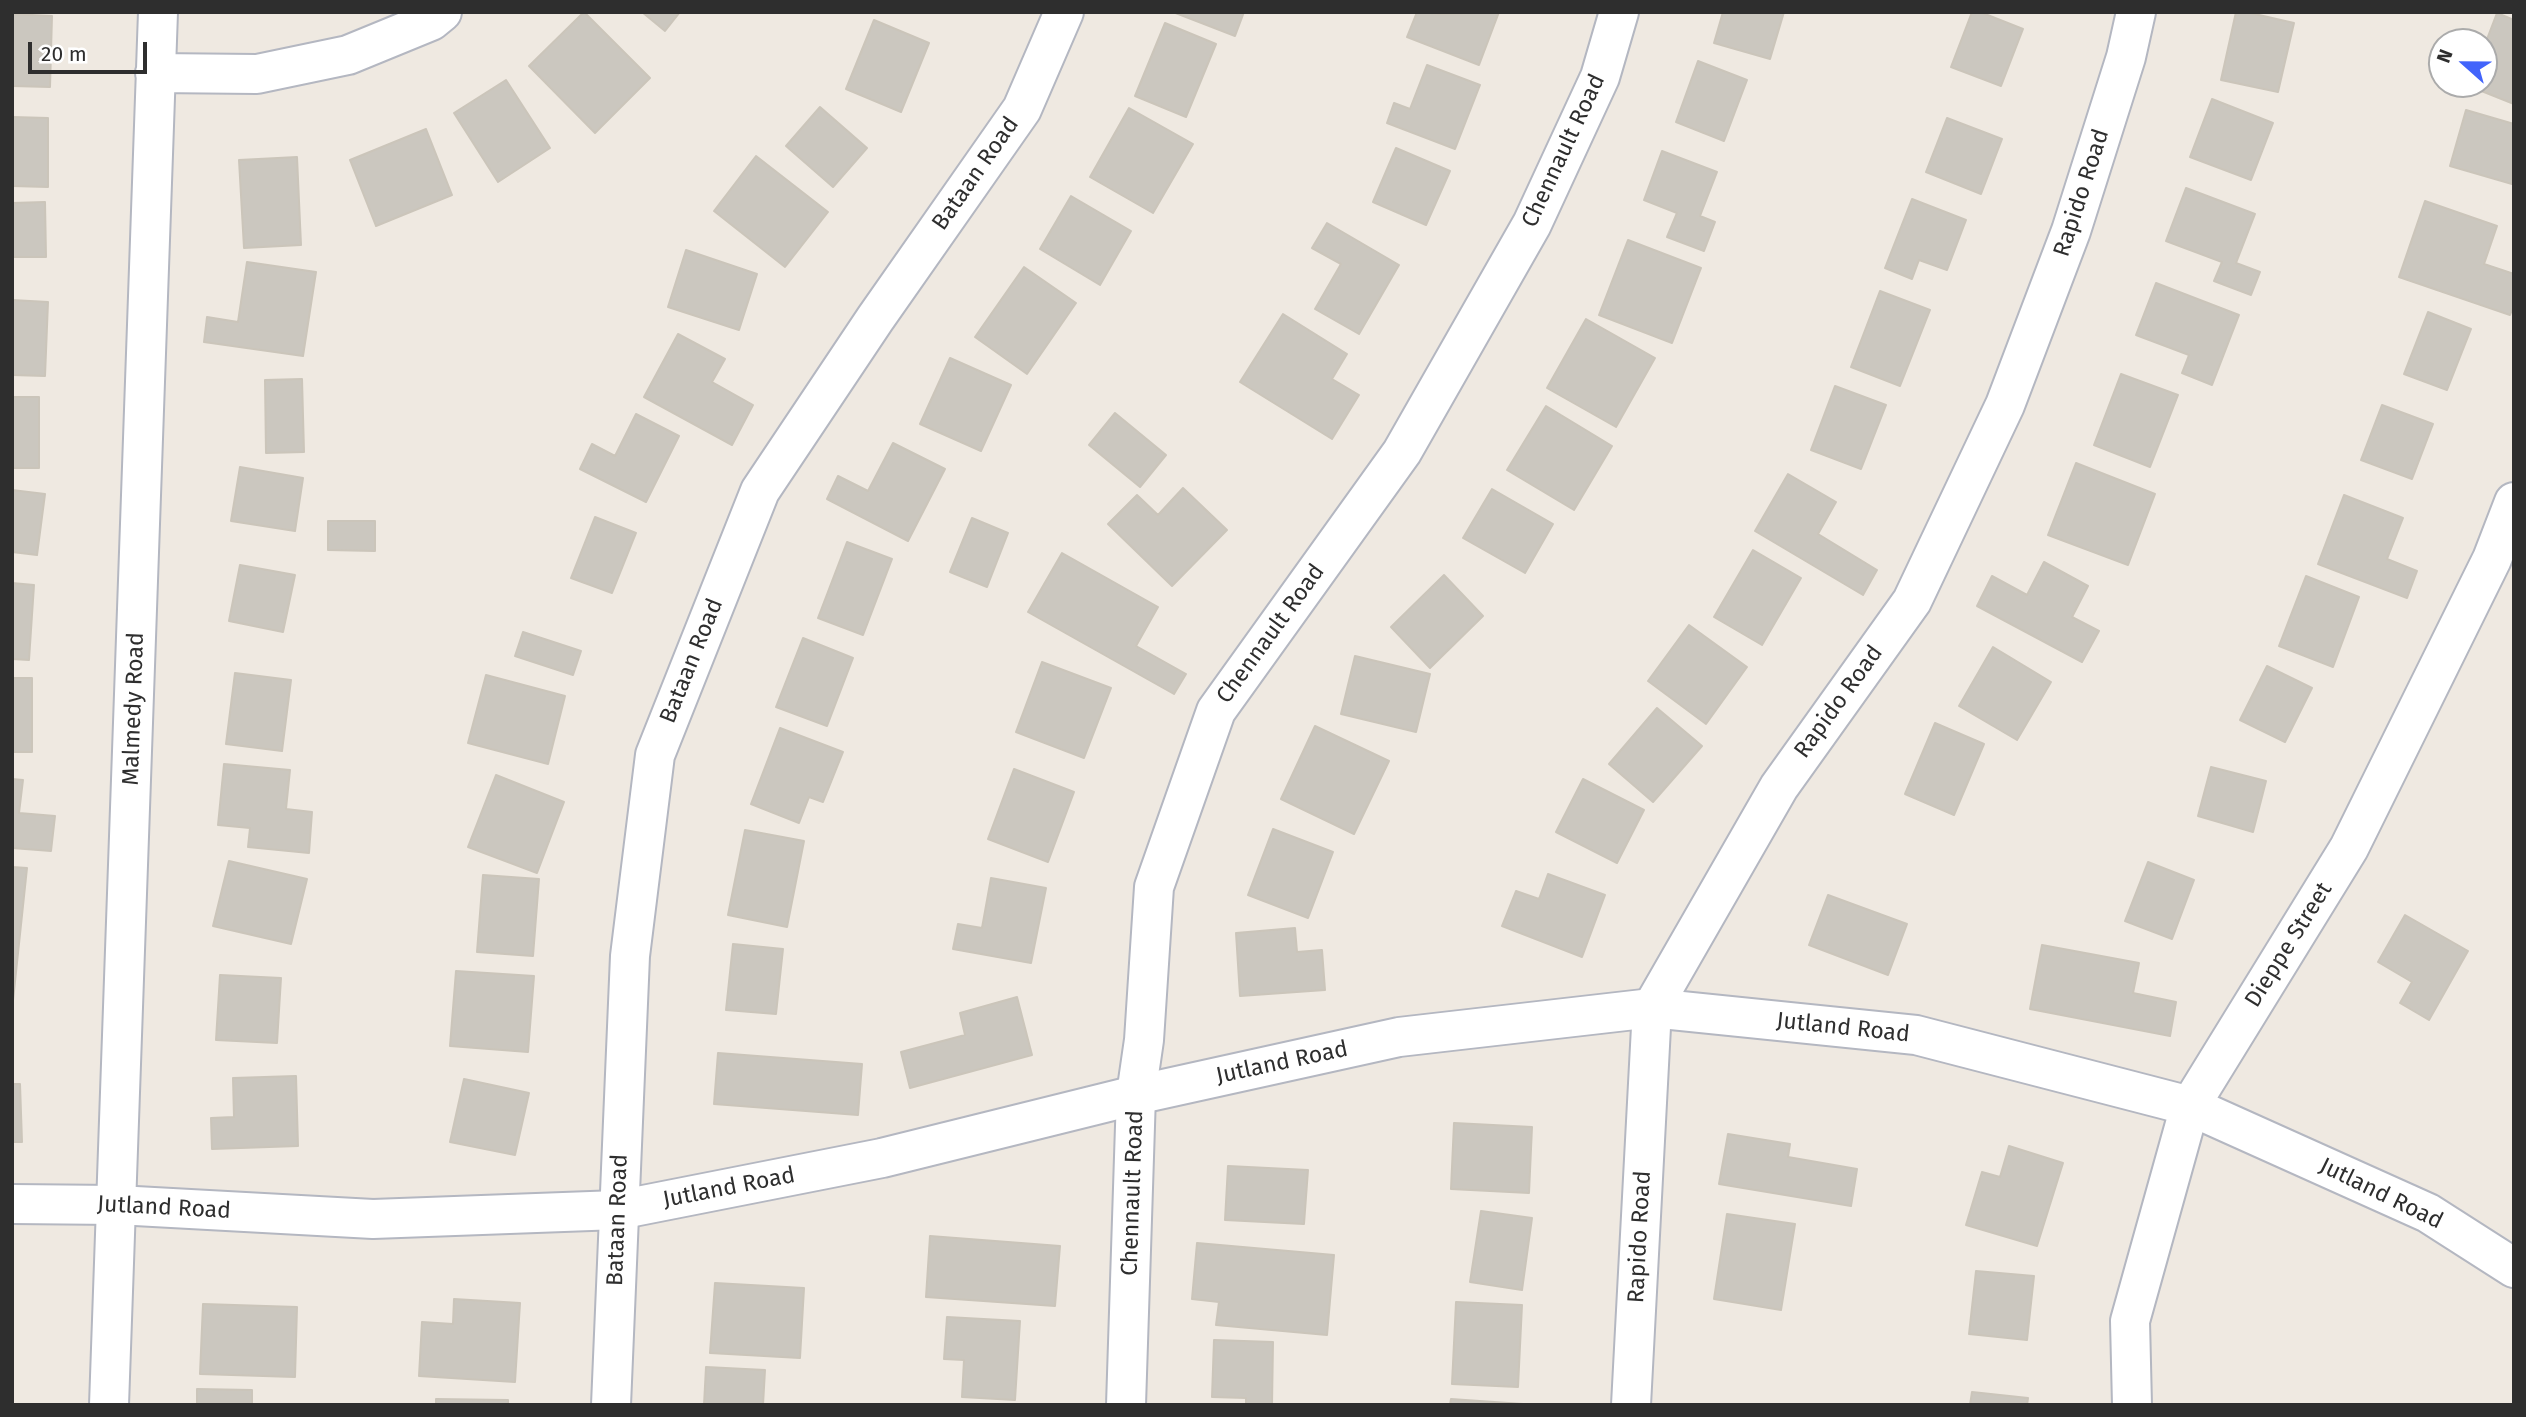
<!DOCTYPE html>
<style>
body{margin:0}
#map{position:relative;width:2526px;height:1417px;overflow:hidden;background:#efe9e1;font-family:"Fira Sans",sans-serif}
canvas{display:block}
.frame{position:absolute;inset:0;border:14px solid #2e2e2e;pointer-events:none}
.north{position:absolute;left:2428px;top:28px;width:70px;height:70px;box-sizing:border-box;background:#fff;border:2px solid #ababab;border-radius:50%;rotate:291deg;font-size:19px;font-weight:700;line-height:28px;text-align:center;color:#2e2e2e}
.north::after{content:'';display:block;margin:auto;width:24px;height:32px;background:#4264fb;clip-path:polygon(50% 0,100% 100%,50% 72%,0 100%)}
.scale{position:absolute;left:28px;top:42px;width:119px;height:32px;box-sizing:border-box;border:4px solid #2e2e2e;border-top:0;padding-left:9px;font-size:21px;line-height:24px;white-space:nowrap;color:#2e2e2e;-webkit-text-stroke:5px #fff;paint-order:stroke}
</style>
<div id="map">
<canvas width="2526" height="1417"></canvas>
<div class="frame"></div>
<div class="north">N</div>
<div class="scale">20 m</div>
</div>
<script>
const ctx = document.querySelector('canvas').getContext('2d');
ctx.lineJoin = 'round';
function fillPath(path, color) { ctx.fillStyle = color; ctx.fill(path, 'evenodd'); }
function stroke(path, color, width, dash) { ctx.strokeStyle = color; ctx.lineWidth = width; ctx.lineCap = dash ? 'butt' : 'round'; ctx.setLineDash(dash || []); ctx.stroke(path); }
function write(font, color, halo, rows, align = 'center') {
  ctx.font = font + ' "Fira Sans",sans-serif'; ctx.lineWidth = 7; ctx.setLineDash([]); ctx.textBaseline = 'middle'; ctx.strokeStyle = halo; ctx.fillStyle = color; for (const [text, x, y, turn = 0] of rows) {
    ctx.save(); ctx.translate(x, y); ctx.rotate((+turn || 0) * Math.PI / 180); ctx.textAlign = isNaN(turn) ? turn : align; if (halo) ctx.strokeText(text, 0, 0); ctx.fillText(text, 0, 0); ctx.restore();
  }
}
const building = new Path2D(`
 M584,12L650,78L595,133L529,66Z
 M642,12H680L665,31Z
 M1173,12H1244L1235,36Z
 M1417,12L1442,14L1499,12L1479,65L1407,37Z
 M1723,12H1784L1770,59L1714,43Z
 M1972,12H1980L2023,29L2001,86L1951,67Z
 M2236,12H2246L2294,23L2278,92L2221,80Z
 M2497,13L2514,20V104L2469,86L2470,84H2484V47Z
 M12,14L52,16L50,87L12,86Z
 M874,20L929,43L901,112L846,89Z
 M1165,23L1216,44L1186,117L1135,96Z
 M1698,61L1747,80L1724,141L1676,122Z
 M1427,65L1480,85L1455,149L1387,123L1394,103L1410,109Z
 M506,80L550,148L498,182L454,113Z
 M2212,99L2273,123L2251,180L2190,157Z
 M820,107L867,148L833,187L786,146Z
 M1129,108L1193,144L1153,213L1090,177Z
 M2466,110L2514,124L2512,184L2450,166Z
 M12,117L48,118V187L12,186Z
 M1947,118L2002,139L1981,194L1926,172Z
 M426,129L452,195L376,226L350,160Z
 M1396,148L1450,171L1426,225L1373,202Z
 M1662,151L1717,172L1700,216L1715,222L1704,251L1667,237L1677,213L1644,200Z
 M756,156L828,212L785,267L714,211Z
 M297,157L301,245L244,248L239,160Z
 M2186,188L2255,214L2236,263L2260,272L2251,295L2214,281L2222,262L2166,241Z
 M1071,196L1131,231L1100,285L1040,249Z
 M1912,199L1966,220L1947,270L1919,260L1912,279L1885,268Z
 M2425,201L2497,226L2484,264L2514,274V305L2510,315L2399,277Z
 M45,202L46,257H12V203Z
 M1327,223L1399,265L1359,334L1315,309L1341,264L1312,248Z
 M1628,240L1701,268L1672,343L1599,315Z
 M686,250L757,274L739,330L668,307Z
 M247,262L316,272L303,356L204,342L207,317L238,322Z
 M1024,267L1076,303L1027,374L975,337Z
 M2156,283L2239,315L2212,385L2182,373L2189,355L2136,335Z
 M1880,291L1930,310L1900,386L1851,367Z
 M12,300L48,302L45,376L12,375Z
 M2428,312L2471,329L2447,390L2404,374Z
 M1283,314L1347,354L1332,379L1359,395L1332,439L1240,382Z
 M1586,319L1655,358L1616,427L1547,388Z
 M678,334L725,359L712,382L753,405L732,445L644,397Z
 M950,358L1011,385L981,451L920,424Z
 M2121,374L2178,395L2150,467L2094,445Z
 M302,379L304,452L266,453L265,380Z
 M1835,386L1886,405L1861,469L1811,450Z
 M12,397H39V468H12Z
 M2382,405L2433,424L2412,479L2361,460Z
 M1546,406L1612,446L1574,510L1507,470Z
 M1115,413L1166,455L1140,487L1089,445Z
 M636,414L679,436L646,502L580,469L592,444L615,456Z
 M893,443L945,469L908,541L827,499L838,476L868,491Z
 M2076,463L2155,494L2128,565L2048,535Z
 M240,467L303,478L295,531L231,521Z
 M1788,474L1836,502L1818,534L1877,570L1863,595L1755,531Z
 M1183,488L1227,530L1172,586L1108,524L1137,495L1158,515Z
 M1492,489L1553,524L1525,573L1463,538Z
 M12,490L45,494L37,555L12,552Z
 M2344,495L2403,518L2387,559L2417,571L2407,598L2318,564Z
 M595,517L636,533L612,593L571,578Z
 M972,518L1008,533L987,587L950,572Z
 M328,521H375V551L328,550Z
 M847,542L892,559L863,635L818,618Z
 M1753,550L1801,578L1762,645L1714,617Z
 M1062,553L1158,607L1136,646L1186,674L1174,694L1028,612Z
 M2044,562L2088,586L2072,617L2099,631L2082,662L1977,606L1992,576L2027,595Z
 M240,565L295,575L283,632L229,621Z
 M1444,575L1483,616L1430,668L1391,627Z
 M2306,576L2359,597L2333,667L2279,646Z
 M12,583L34,585L29,660L12,659Z
 M1689,625L1747,667L1706,724L1648,681Z
 M523,632L581,651L573,675L515,656Z
 M803,638L853,658L827,726L776,707Z
 M1993,647L2051,682L2017,740L1959,706Z
 M1355,656L1430,674L1416,732L1341,714Z
 M1042,662L1111,688L1084,758L1016,732Z
 M2267,666L2312,688L2285,742L2240,720Z
 M235,673L291,680L282,751L226,744Z
 M486,675L565,696L548,764L468,743Z
 M12,678H32V752H12Z
 M1657,708L1702,746L1653,802L1609,764Z
 M1935,723L1984,744L1954,815L1905,794Z
 M1315,726L1389,761L1354,834L1281,799Z
 M780,728L843,752L823,802L809,797L799,823L751,804Z
 M224,764L290,770L286,809L312,812L309,853L248,847L250,828L218,825Z
 M2211,767L2266,781L2253,832L2198,816Z
 M1014,769L1074,792L1048,862L988,839Z
 M496,775L564,802L537,873L468,847Z
 M12,779L23,780L19,813L55,816L51,851L12,848Z
 M1583,779L1644,810L1617,863L1556,832Z
 M1273,829L1333,852L1308,918L1248,895Z
 M745,830L804,841L787,927L728,915Z
 M229,861L307,879L291,944L213,926Z
 M2148,862L2194,880L2172,939L2125,921Z
 M12,867L27,868L12,1010Z
 M1548,874L1605,895L1582,957L1502,926L1516,891L1539,899Z
 M483,875L539,879L533,956L477,952Z
 M991,878L1046,888L1031,963L953,949L958,924L982,928Z
 M1828,895L1907,924L1888,975L1809,945Z
 M2405,915L2468,951L2429,1020L2400,1003L2412,982L2378,962Z
 M1295,928L1297,952L1322,950L1325,990L1240,996L1236,933Z
 M733,944L783,949L776,1014L726,1010Z
 M2042,945L2139,963L2133,993L2176,1002L2170,1036L2030,1009Z
 M456,971L534,976L528,1052L450,1046Z
 M220,975L281,978L277,1043L216,1040Z
 M1017,997L1032,1055L910,1088L901,1052L965,1035L960,1013Z
 M718,1053L862,1064L858,1115L714,1104Z
 M296,1076L298,1146L212,1149L211,1118L234,1117L233,1078Z
 M464,1079L529,1093L515,1155L450,1142Z
 M12,1084H20L22,1142H12Z
 M1454,1123L1532,1127L1529,1193L1451,1189Z
 M1728,1134L1790,1144L1788,1157L1857,1169L1851,1206L1719,1184Z
 M2009,1146L2063,1163L2037,1246L1966,1225L1982,1172L2000,1177Z
 M1228,1166L1308,1170L1304,1224L1225,1220Z
 M1481,1211L1532,1218L1522,1290L1470,1282Z
 M1727,1214L1795,1224L1781,1310L1714,1299Z
 M930,1236L1060,1246L1055,1306L926,1297Z
 M1197,1243L1334,1255L1327,1335L1216,1325L1219,1302L1192,1299Z
 M1976,1271L2034,1276L2027,1340L1969,1334Z
 M715,1283L804,1288L800,1358L710,1353Z
 M454,1299L520,1303L515,1382L419,1376L422,1322L453,1324Z
 M1456,1302L1522,1305L1518,1387L1452,1384Z
 M203,1304L297,1307L295,1377L200,1374Z
 M947,1317L1020,1321L1015,1400L962,1397L964,1360L944,1359Z
 M1214,1340L1273,1342L1272,1405H1246V1398L1212,1397Z
 M706,1367L765,1370L763,1405H704Z
 M197,1389L252,1390V1405H197Z
 M1972,1392L2028,1398L2027,1405H1970Z
 M436,1399L508,1400V1405H436Z
 M1451,1399L1523,1404V1405H1450Z`);
fillPath(building, '#cbc7bf');
stroke(building, '#cbc5ba', 2);
const minor = new Path2D(`
 M155,73L257,74L348,55L431,21L442,12
 M109,1405L158,12
 M611,1405L630,956L655,755L760,491L875,319L1022,109L1064,12
 M1126,1405L1136,1095L1144,1040L1154,887L1216,711L1402,452L1532,224L1600,77L1619,12
 M1631,1405L1652,1008L1779,787L1912,601L2005,405L2071,231L2126,57L2136,12
 M2132,1405L2130,1321L2190,1106L2349,848L2492,559L2514,502`);
const tertiary = new Path2D(`
 M12,1204L117,1205L373,1219L618,1210L882,1158L1136,1095L1399,1037L1652,1008L1916,1035L2190,1106L2428,1213L2514,1268`);
stroke(minor, '#b4b7c1', 42);
stroke(tertiary, '#b4b7c1', 42);
stroke(minor, '#fff', 38);
stroke(tertiary, '#fff', 38);
write('23px', '#2e2e2e', '#fff', [
 ["Chennault Road",1564,151,-65],
 ["Bataan Road",976,174,-55],
 ["Rapido Road",2082,193,-72],
 ["Chennault Road",1271,634,-54],
 ["Bataan Road",692,661,-68],
 ["Rapido Road",1839,702,-54],
 ["Malmedy Road",134,709,-88],
 ["Dieppe Street",2289,945,-58],
 ["Jutland Road",1843,1028,6],
 ["Jutland Road",1282,1063,-12],
 ["Jutland Road",729,1188,-11],
 ["Chennault Road",1133,1193,-88],
 ["Jutland Road",2381,1194,26],
 ["Jutland Road",164,1208,3],
 ["Bataan Road",618,1220,-88],
 ["Rapido Road",1640,1237,-87]
]);
</script>
